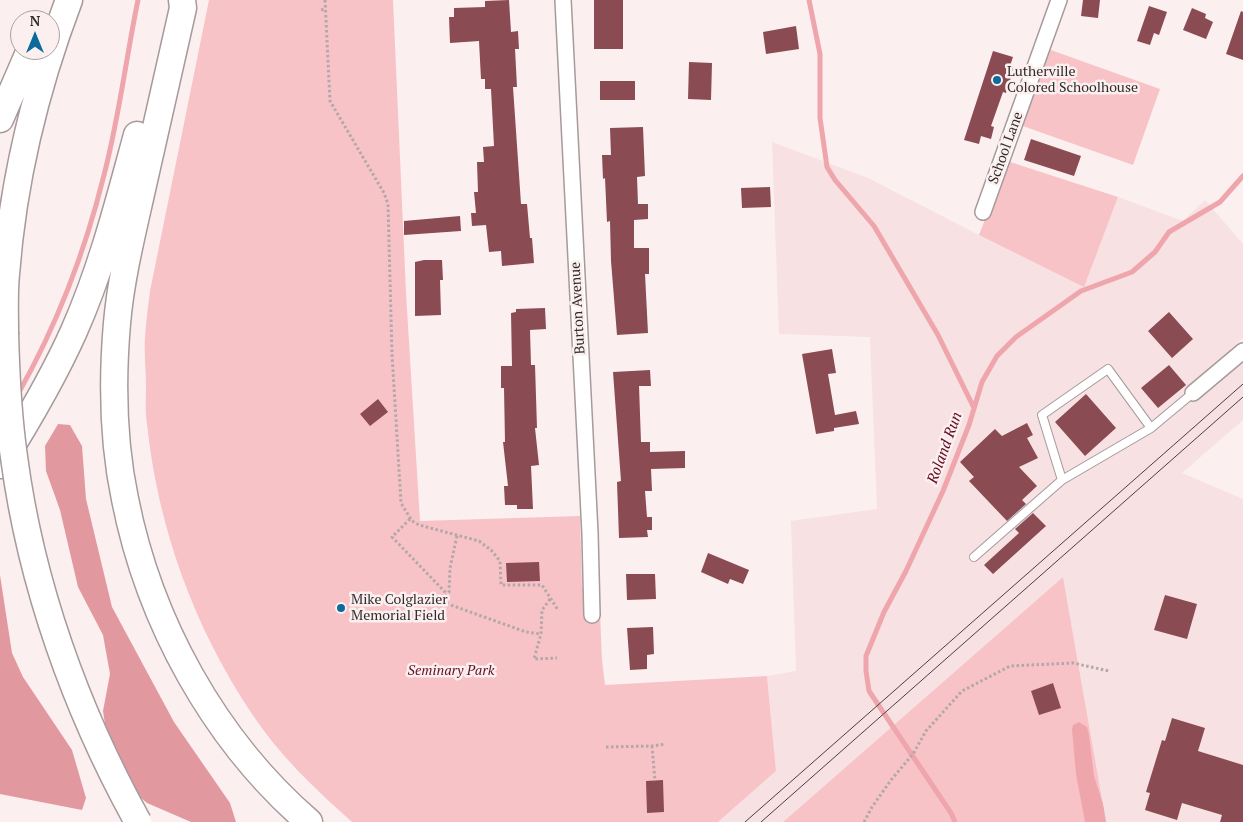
<!DOCTYPE html>
<style>
body{margin:0}
#map{position:relative;width:1243px;height:822px;overflow:hidden;background:#fceff0;font-family:"PT Serif",serif}
canvas{display:block}
.north{position:absolute;left:10px;top:10px;width:50px;height:50px;box-sizing:border-box;background:#fceff0;border:1px solid #aba1a2;border-radius:50%;rotate:0deg;font-size:14px;font-weight:700;line-height:20px;text-align:center;color:#312c2c}
.north::after{content:'';display:block;margin:auto;width:18px;height:22px;background:#0b6b9a;clip-path:polygon(50% 0,100% 100%,50% 72%,0 100%)}
</style>
<div id="map">
<canvas width="1243" height="822"></canvas>
<div class="north">N</div>
</div>
<script>
const ctx = document.querySelector('canvas').getContext('2d');
ctx.lineJoin = 'round';
function fillPath(path, color) { ctx.fillStyle = color; ctx.fill(path, 'evenodd'); }
function stroke(path, color, width, dash) { ctx.strokeStyle = color; ctx.lineWidth = width; ctx.lineCap = dash ? 'butt' : 'round'; ctx.setLineDash(dash || []); ctx.stroke(path); }
function write(font, color, halo, rows, align = 'center') {
  ctx.font = font + ' "PT Serif",serif'; ctx.lineWidth = 5; ctx.setLineDash([]); ctx.textBaseline = 'middle'; ctx.strokeStyle = halo; ctx.fillStyle = color; for (const [text, x, y, turn = 0] of rows) {
    ctx.save(); ctx.translate(x, y); ctx.rotate((+turn || 0) * Math.PI / 180); ctx.textAlign = isNaN(turn) ? turn : align; if (halo) ctx.strokeText(text, 0, 0); ctx.fillText(text, 0, 0); ctx.restore();
  }
}
fillPath(new Path2D(`
 M772,142L868,178L979,235L1084,286L1118,197L1183,221L1205,200L1243,244V338L1187,389L1195,398L1243,357V420L1182,473L1243,499V822H1106L1063,577L783,822H718L776,771L767,676L796,671L791,521L877,509L870,337L779,334Z`), '#f7e1e2');
fillPath(new Path2D(`
 M209,0H393L406,293L420,521L580,516L582,588L599,589L602,660L605,685L767,676L776,771L718,822H352C316,790 279,755 252,714C194,627 158,528 147,424C145,411 146,399 146,386C146,370 144,353 145,337C146,322 148,306 150,291Z
 M1048,49L1160,89L1133,165L1020,125Z
 M1004,160L1118,197L1084,287L979,235L994,196Z
 M1063,577L1106,822H783Z`), '#f8c3c7');
fillPath(new Path2D(`
 M58,424L70,425L82,446L86,499L112,607L174,722L230,803L236,822H191L147,803L134,792L122,771L105,724L103,711L110,674L103,635L78,587L60,510L46,471L45,446Z
 M0,575L12,653L23,677L72,750L86,798L82,810L0,794Z`), '#e1999f');
fillPath(new Path2D(`
 M1079,722L1087,727L1089,735L1094,776L1103,804L1106,822H1085L1076,774L1072,730L1073,725Z`), '#eea5ab');
stroke(new Path2D(`
 M809,0L820,54V118L827,167L835,180L874,226L938,335L974,408
 M18,394C57,325 85,252 104,175C119,118 126,58 138,0
 M955,822L951,813L869,691L866,671V656L884,612L906,571L943,491L969,425L982,382L997,356L1016,337L1081,291L1132,272L1155,252L1169,232L1220,202L1243,176`), '#eea5ab', 5);
fillPath(new Path2D(`
 M509,0L511,32L518,31L519,49H515L517,87H513L521,204H527L530,238H532L534,263L502,266L501,251L489,252L486,225L472,226L471,213H476L474,192H478L477,162H484L483,147L494,146L491,89H485V79H481L479,41L450,43L449,17H454V8L485,7V1Z
 M594,0H623V49H594Z
 M1083,0H1100L1098,18L1081,16Z
 M1149,6L1167,12L1159,35L1154,33L1150,45L1137,41Z
 M1192,8L1206,14L1205,18L1213,22L1206,39L1183,30Z
 M1241,11L1243,12V60L1226,54Z
 M796,26L799,49L766,54L763,32Z
 M993,51L1013,57L1010,66L1014,68L1006,93L1003,92L991,126L994,127L991,139L981,136L979,144L964,140Z
 M689,62L712,63L711,100L688,99Z
 M600,81H635V100H600Z
 M643,127L645,176L637,177L638,204H648V219L634,220V248H649V274H645L648,333L617,335L611,261L610,221L607,222L605,178L603,179L602,155H611L610,128Z
 M1031,139L1081,156L1074,176L1024,160Z
 M770,187L771,207L742,208L741,188Z
 M460,216L461,231L404,235V221Z
 M424,260H442L443,280H440L441,315L415,316V262Z
 M545,308L546,329L530,330L531,365H535L537,428H535L539,465L531,466L533,509H517V505H505L504,486H508L503,442H505L504,388H501V366H512L511,313L516,312V309Z
 M1169,312L1193,339L1172,358L1148,331Z
 M832,349L836,373L828,374L835,415L856,411L859,424L834,428V431L816,434L802,354Z
 M1169,365L1186,385L1158,408L1141,388Z
 M650,370L651,386H639L641,442H650V452L685,451V468L651,469L652,491H645L647,517H652V530H647L648,537L619,538L617,482L621,481L613,372Z
 M1086,394L1116,428L1085,456L1055,422Z
 M378,399L388,412L370,426L360,414Z
 M1027,423L1033,435L1027,438L1038,458L1019,467L1037,486L1022,500L1026,504L1007,521L969,481L974,477L960,462L995,429L1002,436Z
 M1033,513L1046,526L993,574L984,565L1019,533L1015,529Z
 M708,553L749,570L743,584L730,579L728,584L701,572Z
 M539,562L540,581L507,582L506,563Z
 M626,574H655L656,599L627,600Z
 M1165,595L1197,604L1187,639L1154,630Z
 M653,627L654,654L647,655V669L630,670L627,628Z
 M1053,683L1061,708L1039,715L1031,691Z
 M1172,718L1205,728L1198,751L1243,765V822H1220L1222,815L1182,803L1177,820L1145,810L1150,793L1146,792L1162,740L1165,741Z
 M663,780L664,812L647,813L646,781Z`), '#8b4b53');
const service = new Path2D(`
 M1062,480L1042,415L1108,369L1151,428
 M974,557L1062,480L1151,428L1193,393`);
const minor = new Path2D(`
 M563,0L590,533L592,615
 M983,212L1059,0
 M1193,393L1243,351`);
const motorway = new Path2D(`
 M182,0L183,8C170,67 156,126 143,185C133,230 121,277 117,323C112,381 113,442 125,499C149,621 214,740 309,822
 M0,119L30,50
 M5,332C5,313 4,293 6,274C13,182 36,87 69,0
 M0,465C27,422 53,378 74,331C102,268 119,201 137,135`);
stroke(service, '#a69a9b', 10);
stroke(minor, '#a69a9b', 18);
stroke(motorway, '#a69a9b', 29);
stroke(new Path2D(`
 M325,0L330,101L384,193L388,204L392,354L401,503L412,521L419,525L479,541L491,550L500,561L501,585H542L558,610
 M321,10L326,9
 M410,519L392,537L447,594
 M457,536L450,568L449,592L444,598L448,604L526,632L541,634
 M550,599L542,610L541,634L534,659L557,658
 M652,746L655,781
 M606,747L652,746L666,744
 M864,822L872,807L891,780L913,754L926,731L962,691L1010,666L1073,663L1109,671`), '#b3a8a9', 3, [2.5, 2.5]);
stroke(service, '#fff', 8);
stroke(minor, '#fff', 15);
stroke(motorway, '#fff', 26);
stroke(new Path2D(`
 M745,822L1243,384
 M761,822L1243,397`), '#474141', 1);
const motorwayBridge = new Path2D(`
 M5,332C6,374 8,415 14,457C31,585 76,710 138,822`);
stroke(motorwayBridge, '#a69a9b', 29, []);
stroke(motorwayBridge, '#fff', 26);
for (const [x, y, r, color] of [
 [997,80,5,"#0b6b9a"],
 [341,608,5,"#0b6b9a"]
]) { const dot = new Path2D(); dot.arc(x, y, r, 0, 2 * Math.PI); ctx.fillStyle = color; ctx.fill(dot); stroke(dot, '#fceff0', 2); }
write('14px', '#312c2c', '#fceff0', [
 ["Lutherville",1007,72],
 ["Colored Schoolhouse",1007,88],
 ["Mike Colglazier",351,600],
 ["Memorial Field",351,616]
], 'left');
write('14px', '#312c2c', '#fceff0', [
 ["School Lane",1006,148,-70],
 ["Burton Avenue",578,308,-93]
]);
write('italic 14px', '#630d23', '#fceff0', [
 ["Seminary Park",451,671]
]);
write('italic 15px', '#600a21', '#fceff0', [
 ["Roland Run",945,448,-70]
]);
</script>
